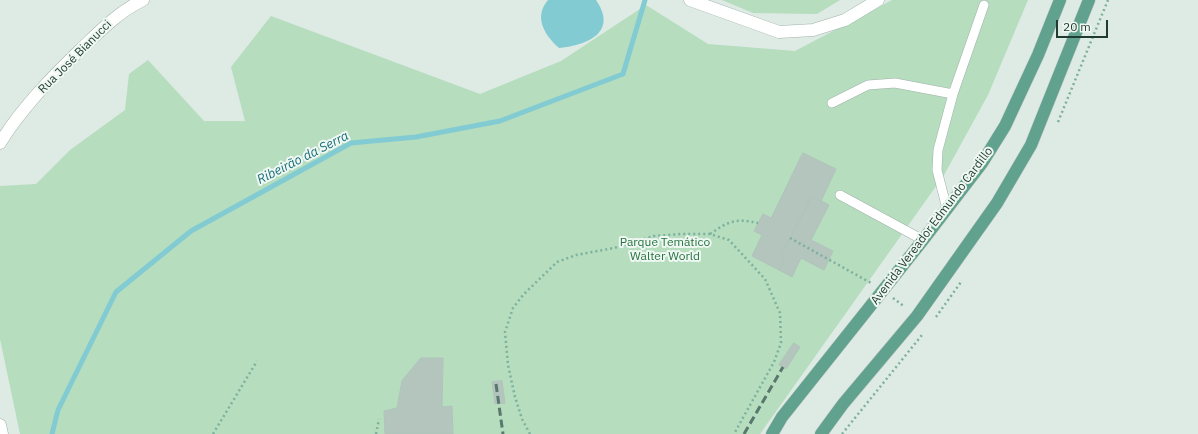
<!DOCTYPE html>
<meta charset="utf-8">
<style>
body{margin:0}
#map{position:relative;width:1198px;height:434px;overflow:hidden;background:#deeae4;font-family:"IBM Plex Sans",sans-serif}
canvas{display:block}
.scale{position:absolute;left:1056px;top:20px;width:52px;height:18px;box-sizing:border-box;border:2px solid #1f3b32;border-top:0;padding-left:5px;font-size:12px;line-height:14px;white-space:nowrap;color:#1f3b32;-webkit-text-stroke:3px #eef7f2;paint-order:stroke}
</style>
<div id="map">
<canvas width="1198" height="434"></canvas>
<div class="scale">20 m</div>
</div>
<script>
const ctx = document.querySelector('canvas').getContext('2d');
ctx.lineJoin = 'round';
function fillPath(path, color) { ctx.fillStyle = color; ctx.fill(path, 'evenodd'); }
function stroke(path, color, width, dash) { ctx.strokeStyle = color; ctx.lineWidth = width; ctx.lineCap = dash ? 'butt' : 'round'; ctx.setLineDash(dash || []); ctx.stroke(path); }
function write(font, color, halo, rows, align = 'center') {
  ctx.font = font + ' "IBM Plex Sans",sans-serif'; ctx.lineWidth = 4; ctx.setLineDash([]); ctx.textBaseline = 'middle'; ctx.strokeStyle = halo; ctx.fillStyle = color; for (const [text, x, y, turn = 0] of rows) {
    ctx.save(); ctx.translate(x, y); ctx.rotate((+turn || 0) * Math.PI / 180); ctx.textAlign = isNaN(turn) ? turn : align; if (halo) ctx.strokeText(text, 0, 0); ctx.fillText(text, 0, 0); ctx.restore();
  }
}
fillPath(new Path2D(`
 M722,0H840L817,14L753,13Z
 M892,0H1028L988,95L944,175L760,434H20L0,339V186L36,184L70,150L125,110L129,74L148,60L204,121H245L231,67L271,16L480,94L561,61L646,5L708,44L795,51Z`), '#b5ddbe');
fillPath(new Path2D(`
 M548,0H596C618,32 588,45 559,48C545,36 533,17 548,0Z`), '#83cbd3');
stroke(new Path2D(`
 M52,434L58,410L116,292L191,231L351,143L416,137L500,121L623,74L645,0`), '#83cbd3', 5);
const building = new Path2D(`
 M803,153L836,169L821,201L812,196L781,256L785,259L779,270L752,256L762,235L754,231L763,214L771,218Z
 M812,196L829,205L811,240L833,251L824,270L801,258L792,277L779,270L785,259L781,256Z
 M794,343L800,347L786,369L779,365Z
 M421,358H443L442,407L452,406L453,434H385L384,411L397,408L402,381Z
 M502,381L505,403L495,404L492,382Z`);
fillPath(building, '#b3c5bd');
stroke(building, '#b0c4bb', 1);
const lane = new Path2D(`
 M832,103L868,85L895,83L953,94
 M840,195L923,240
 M947,209L937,170L938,150L953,94L984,5`);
const street = new Path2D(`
 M690,0L779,32L813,30L845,20L878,0
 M0,143C21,109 50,79 79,51C99,32 118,12 143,0
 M0,425L2,434`);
const primary = new Path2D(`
 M772,434L782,417L923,240L982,163L1005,126L1038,55L1060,0
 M821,434L843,404L917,316L997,203L1031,145L1089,0`);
stroke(lane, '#a1b2ab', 10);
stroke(street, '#a1b2ab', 13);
stroke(primary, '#bcc4c2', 13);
stroke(new Path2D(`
 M1058,122L1108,0
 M710,234C729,221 736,218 758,223
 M790,238L871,283
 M893,298L905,307
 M936,317L961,282
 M213,434L257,361
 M376,434L379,419
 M530,434L522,419L515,397L508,365L505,332L513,308L523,295L557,262L576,255L614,248L654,236L681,234H710L729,240L765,279L780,313L781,343L774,362L734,434
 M842,434L922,335`), '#7db09d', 2.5, [2, 3]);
stroke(lane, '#fff', 9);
stroke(street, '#fff', 12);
stroke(primary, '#60a28d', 12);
stroke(new Path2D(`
 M496,384L503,434
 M744,434L783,367`), '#59776d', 3, [8, 4]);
write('12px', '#1f3b32', '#eef7f2', [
 ["Rua José Bianucci",75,57,-45],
 ["Avenida Vereador Edmundo Cardillo",932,226,-53]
]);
write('12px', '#277340', '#eef7f2', [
 ["Parque Temático",665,243],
 ["Walter World",665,257]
]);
write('italic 13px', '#176e79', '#eef7f2', [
 ["Ribeirão da Serra",303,158,-27]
]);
</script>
